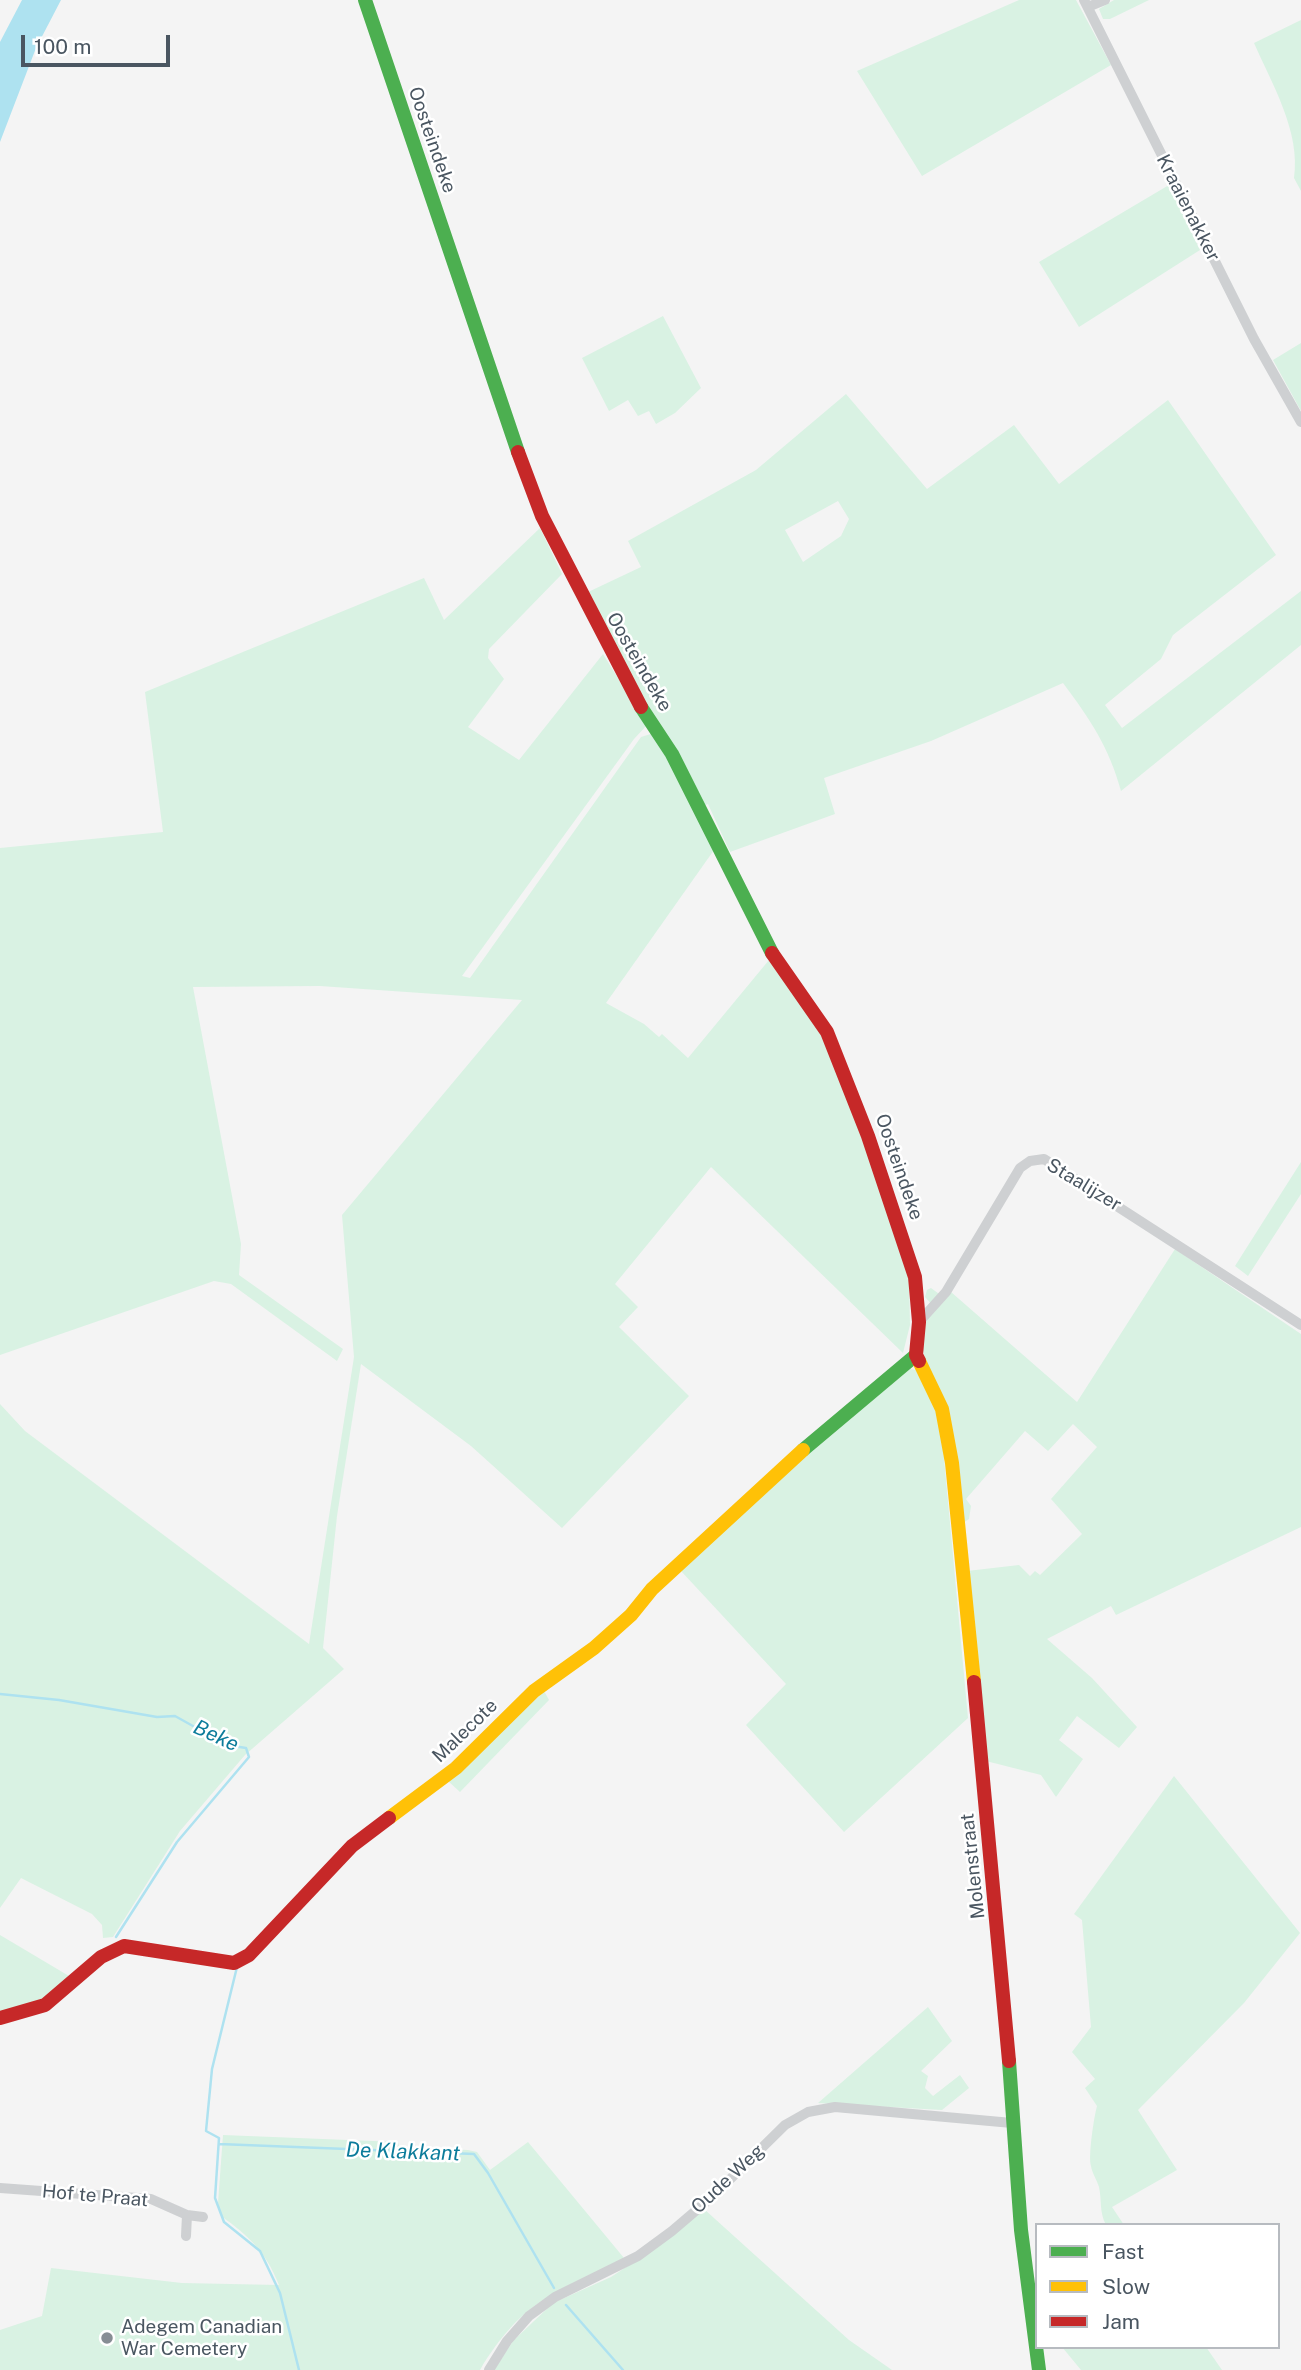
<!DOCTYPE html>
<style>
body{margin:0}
#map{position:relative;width:1301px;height:2370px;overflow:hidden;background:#f4f4f4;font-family:"Public Sans",sans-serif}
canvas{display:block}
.legend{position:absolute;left:1035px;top:2223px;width:245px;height:126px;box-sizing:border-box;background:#fff;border:2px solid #b7bbc0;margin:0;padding:9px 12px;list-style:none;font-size:21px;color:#4a5661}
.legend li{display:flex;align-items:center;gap:14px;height:35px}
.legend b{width:35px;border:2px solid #b7bbc0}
.scale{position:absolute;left:21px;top:35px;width:149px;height:32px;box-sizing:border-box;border:4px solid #4a5661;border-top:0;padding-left:9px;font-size:21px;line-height:24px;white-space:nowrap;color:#4a5661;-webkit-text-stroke:5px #fff;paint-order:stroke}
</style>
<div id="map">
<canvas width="1301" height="2370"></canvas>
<ul class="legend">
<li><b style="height:9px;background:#4caf50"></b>Fast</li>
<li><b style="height:9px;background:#ffc107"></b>Slow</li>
<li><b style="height:9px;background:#c62828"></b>Jam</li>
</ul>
<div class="scale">100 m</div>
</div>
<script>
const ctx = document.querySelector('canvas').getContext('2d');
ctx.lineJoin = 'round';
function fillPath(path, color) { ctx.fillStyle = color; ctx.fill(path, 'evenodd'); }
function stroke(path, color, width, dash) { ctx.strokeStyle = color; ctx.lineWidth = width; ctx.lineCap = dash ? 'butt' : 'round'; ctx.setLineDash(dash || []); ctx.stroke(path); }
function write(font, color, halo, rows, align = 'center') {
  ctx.font = font + ' "Public Sans",sans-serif'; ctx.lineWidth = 5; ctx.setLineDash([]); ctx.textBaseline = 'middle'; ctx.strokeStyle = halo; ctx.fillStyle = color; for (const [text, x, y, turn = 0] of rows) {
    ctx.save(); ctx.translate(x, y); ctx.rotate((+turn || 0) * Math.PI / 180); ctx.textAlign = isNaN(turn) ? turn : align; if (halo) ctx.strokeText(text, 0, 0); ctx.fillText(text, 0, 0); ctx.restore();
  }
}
fillPath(new Path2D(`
 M1019,0H1076L1111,65L922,176L857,71Z
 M1114,0H1149L1110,19H1103L1099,9Z
 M1301,20V191L1294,178C1301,132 1272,84 1254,43Z
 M1169,185L1200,250L1079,327L1039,262Z
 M663,316L701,388L675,413L656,424L649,411L638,416L628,400L609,411L582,358Z
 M1301,343V411L1273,360Z
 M846,394L927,489L1014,425L1059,484L1168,400L1276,555L1173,635L1161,659L1105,705L1122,728L1301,591V645L1121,791C1109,747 1090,719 1063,683L931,741L824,778L835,814L730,852L708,804L703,806L586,593L641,567L628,541L756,470ZM838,501L849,519L841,536L803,562L785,530Z
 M540,528L562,574L489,649L488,658L504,679L468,727L519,760L603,654L647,725L634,739L462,976L470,978L641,737L654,733L714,850L606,1003L644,1024L659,1037L662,1034L688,1058L769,960L820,1030L857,1123L909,1278L910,1325L903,1353L711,1167L615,1284L638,1307L619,1327L689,1396L562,1528L471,1446L361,1364L337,1516L323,1648L344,1669L245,1755L180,1831L113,1937L103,1938L102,1925L92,1914L21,1878L0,1908V1404L25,1431L309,1644L354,1357L342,1215L522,1000L320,986L193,987L241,1244L239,1275L343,1349L337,1361L231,1284L214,1281L0,1355V848L163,832L145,692L424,578L444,620Z
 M1301,1162V1194L1248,1276L1235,1266Z
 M1175,1249L1301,1334V1527L1116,1615L1111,1606L1047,1639L1092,1678L1137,1727L1119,1748L1077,1716L1059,1740L1083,1759L1056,1797L1041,1775L986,1761L967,1571L1019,1565L1030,1576L1035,1571L1040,1575L1082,1534L1051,1499L1097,1447L1073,1424L1048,1451L1025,1431L966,1499L971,1506L969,1519L963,1523L921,1342L924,1324L935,1308L925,1297L927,1290L931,1288L946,1299L951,1292L1077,1402Z
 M910,1369L916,1370L936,1409L943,1447L968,1718L844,1832L746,1725L786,1684L681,1571L791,1467Z
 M544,1691L549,1700L460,1792L448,1781Z
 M1174,1776L1300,1933L1244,2003L1138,2110L1177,2170L1112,2207L1124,2225H1106C1099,2212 1102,2201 1099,2187C1097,2180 1092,2173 1091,2166C1088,2156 1094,2117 1097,2106L1085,2088L1095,2079L1072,2052L1091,2027L1082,1920L1074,1914Z
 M0,1935L69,1976C53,2000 26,2005 0,2011Z
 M928,2007L952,2041L921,2071L928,2076L925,2088L933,2096L960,2075L969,2088L942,2110L818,2103Z
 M223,2135L398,2142L399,2147L468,2150L477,2152L490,2170L528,2142L624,2258C555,2293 522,2300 480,2370H0V2330L42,2316L51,2268L182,2283L279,2285C266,2252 249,2236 221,2216L218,2203Z
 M704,2209L849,2340L892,2370H494L513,2341L553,2303L611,2277L658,2246Z
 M1062,2347H1206L1222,2370H1081Z`), '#d9f2e3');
fillPath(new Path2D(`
 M22,0H61L36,48L0,142V42Z`), '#aee2f0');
stroke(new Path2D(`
 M0,1694L59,1700L157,1717L175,1716L227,1745L246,1748L249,1757L177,1842L116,1937
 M237,1967L212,2069L206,2131L219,2138L215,2198L224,2222L260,2251L280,2293L299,2370
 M219,2144L474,2154L488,2173L554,2288
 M566,2305L623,2370`), '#aee2f0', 2.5);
stroke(new Path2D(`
 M1084,0L1254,339L1301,422
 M1088,7L1105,0
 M919,1322L946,1292L1020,1168L1030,1161L1044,1159L1301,1325
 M0,2188L151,2199L187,2215L203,2217
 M186,2236L187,2215
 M489,2370L507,2341L529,2316L555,2297L638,2256L672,2231L713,2196L785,2125L808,2112L835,2107L1012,2123`), '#ced0d2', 10);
stroke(new Path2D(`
 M365,0L518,452
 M641,707L672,754L772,953
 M803,1450L916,1355
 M1009,2061L1021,2230L1039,2370`), '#4caf50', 14);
stroke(new Path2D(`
 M919,1361L942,1409L952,1463L974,1682
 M389,1818L456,1768L534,1691L594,1648L631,1615L652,1589L803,1450`), '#ffc107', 14);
stroke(new Path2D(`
 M518,452L542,516L641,707
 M772,953L827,1032L868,1136L915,1277L919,1322L916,1355L919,1361
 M974,1682L1009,2061
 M0,2018L45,2005L101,1957L124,1946L234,1963L249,1955L352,1846L389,1818`), '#c62828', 14);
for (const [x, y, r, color] of [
 [107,2338,7,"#868d94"]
]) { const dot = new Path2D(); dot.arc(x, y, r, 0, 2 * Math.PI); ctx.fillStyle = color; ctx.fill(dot); stroke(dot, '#fff', 2.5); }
write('19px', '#4a5661', '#fff', [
 ["Oosteindeke",432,140,71],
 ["Kraaienakker",1188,208,63],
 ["Oosteindeke",639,662,60],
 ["Oosteindeke",899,1167,71],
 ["Staalijzer",1084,1185,31],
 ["Malecote",465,1731,-44],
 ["Molenstraat",973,1866,-96],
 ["Oude Weg",728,2179,-43],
 ["Hof te Praat",95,2196,5]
]);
write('19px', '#4a5661', '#fff', [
 ["Adegem Canadian",121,2327],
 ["War Cemetery",121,2349]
], 'left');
write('italic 21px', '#0c7c9b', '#fff', [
 ["Beke",216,1736,25],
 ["De Klakkant",403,2152,2]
]);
</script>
